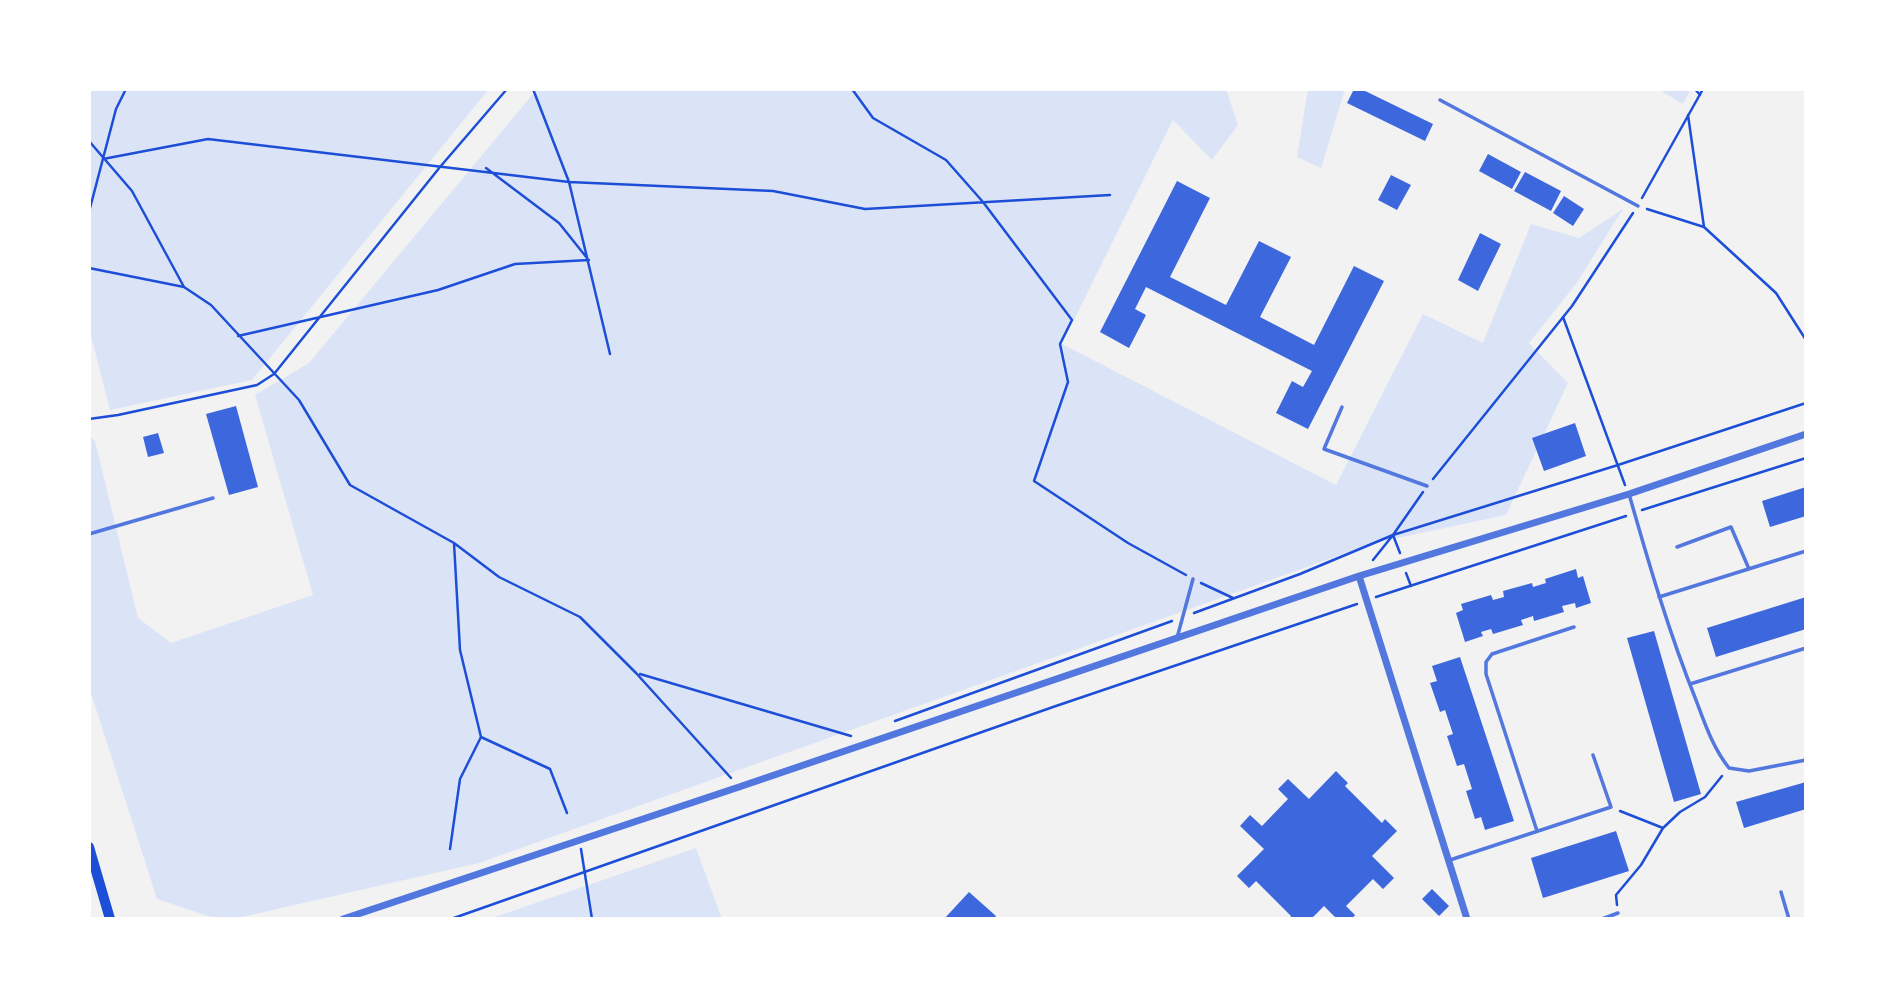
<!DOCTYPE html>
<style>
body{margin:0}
#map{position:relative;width:1895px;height:1008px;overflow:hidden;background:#f2f2f2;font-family:Manrope,sans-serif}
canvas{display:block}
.frame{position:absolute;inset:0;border:91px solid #fff;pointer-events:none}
</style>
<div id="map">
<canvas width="1895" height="1008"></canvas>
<div class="frame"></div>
</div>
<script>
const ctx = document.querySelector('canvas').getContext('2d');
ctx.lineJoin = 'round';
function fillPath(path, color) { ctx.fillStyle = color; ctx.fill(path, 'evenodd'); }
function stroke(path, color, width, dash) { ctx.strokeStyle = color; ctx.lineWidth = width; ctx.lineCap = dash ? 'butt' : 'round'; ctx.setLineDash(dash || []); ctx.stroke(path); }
fillPath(new Path2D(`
 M89,89H489L252,380L110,410L89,328Z
 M537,89H1226L1238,125L1212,160L1173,120L1062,344L1336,485L1423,314L1483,343L1531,224L1579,238L1623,209L1576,284L1529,343L1568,383L1506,515L1374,543L479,863L233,919H217L157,899L89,687V435L95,441L138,618L171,643L313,595L255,395L309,363Z
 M1308,89H1345L1321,168L1297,157Z
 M1658,89H1691L1683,104Z
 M696,848L722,919H489Z`), '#dbe4f7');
fillPath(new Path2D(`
 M1354,89H1361L1433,124L1425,141L1347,103Z
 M1488,154L1521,172L1512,189L1479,171Z
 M1525,172L1561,191L1551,211L1514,191Z
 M1391,175L1411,185L1397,210L1378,200Z
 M1177,181L1210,198L1170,277L1226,305L1259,241L1291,257L1260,317L1314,345L1354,266L1384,281L1308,429L1276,413L1292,381L1303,387L1312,371L1146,287L1135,309L1146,315L1129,348L1100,332Z
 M1564,196L1584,209L1573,226L1553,213Z
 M1480,233L1501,244L1478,291L1458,280Z
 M236,406L258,487L229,495L206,414Z
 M1575,423L1586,456L1544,471L1532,438Z
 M158,433L164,453L148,457L143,437Z
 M1806,487V516L1770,527L1762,501Z
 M1576,569L1578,578L1583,576L1591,603L1576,608L1575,603L1562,606L1564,612L1534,621L1533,616L1521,620L1523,625L1493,634L1491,629L1481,632L1483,636L1465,642L1456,613L1463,610L1461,604L1491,595L1493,600L1504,597L1503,591L1532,583L1533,587L1546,583L1545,579Z
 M1806,597V629L1716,657L1707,628Z
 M1654,631L1701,794L1674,802L1627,638Z
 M1460,657L1514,821L1485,830L1481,817L1475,819L1466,791L1472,789L1464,764L1457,766L1447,736L1453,734L1445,710L1440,712L1430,683L1437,681L1432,666Z
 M1336,771L1348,783L1345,786L1382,823L1385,819L1397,831L1372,856L1394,878L1383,889L1373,879L1346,906L1355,915L1352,919H1337L1324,906L1311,919H1289L1291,916L1256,881L1249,888L1237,876L1264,849L1240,826L1250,815L1262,826L1288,799L1278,789L1288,779L1309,799Z
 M1806,782V809L1744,828L1736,802Z
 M1616,831L1629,871L1543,898L1531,858Z
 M1432,889L1449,906L1439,916L1422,899Z
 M969,892L996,916L994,919H944Z`), '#3d67dc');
stroke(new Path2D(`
 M533,89L569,182L610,354
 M852,89L873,118L946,160L983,202L1072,320L1060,344L1068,382L1034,481L1128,543L1186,575
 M1695,89L1700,95
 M1688,115L1704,227L1776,293L1806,340
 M89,141L132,191L184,287
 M103,159L208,139L569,182L773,191L865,209L1110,195
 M486,168L559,223L587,258
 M1642,198L1703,89
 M1647,209L1704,227
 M89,212L116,109L126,89
 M89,268L184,287L211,305L299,400L350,485L454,543L499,577L580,617L636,673L731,778
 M1563,317L1625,485
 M238,336L438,290L515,264L589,260
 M89,419L118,415L257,385L274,374L440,167L507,89
 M1433,479L1572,306L1633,213
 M1642,510L1806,458
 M454,543L460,650L481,737L550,769L567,813
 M1400,553L1393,535L1618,465L1806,403
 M1373,560L1393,535L1423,492
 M1406,573L1411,586
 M1201,583L1233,598
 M1376,597L1626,516
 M1194,613L1300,574L1393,535
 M640,674L851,736
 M895,721L1172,621
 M1620,811L1663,828
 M450,849L460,779L481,737
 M581,849L592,919
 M1617,905L1616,895L1641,865L1663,828L1680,812L1705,797L1722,776
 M451,919L1053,707L1357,604`), '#1d4ed8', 2.5);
stroke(new Path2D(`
 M1440,100L1638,206
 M1342,407L1324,449L1427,486
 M1629,494C1649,564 1669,633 1696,700C1705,724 1713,748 1729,768L1749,771L1806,760
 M89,534L213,498
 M1677,547L1731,527L1749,569
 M1659,597L1806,551
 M1177,638L1193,579
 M1690,684L1806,648
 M1537,831L1486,674V662L1492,654L1574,627
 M1450,860L1611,807L1593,755
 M1781,892L1789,919
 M1602,919L1618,913`), '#5277de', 3.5);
stroke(new Path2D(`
 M1359,576L1467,919
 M343,919L739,787L1359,576L1629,494L1806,434`), '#5277de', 7);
stroke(new Path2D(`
 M89,847L110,919`), '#1d4ed8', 10);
</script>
